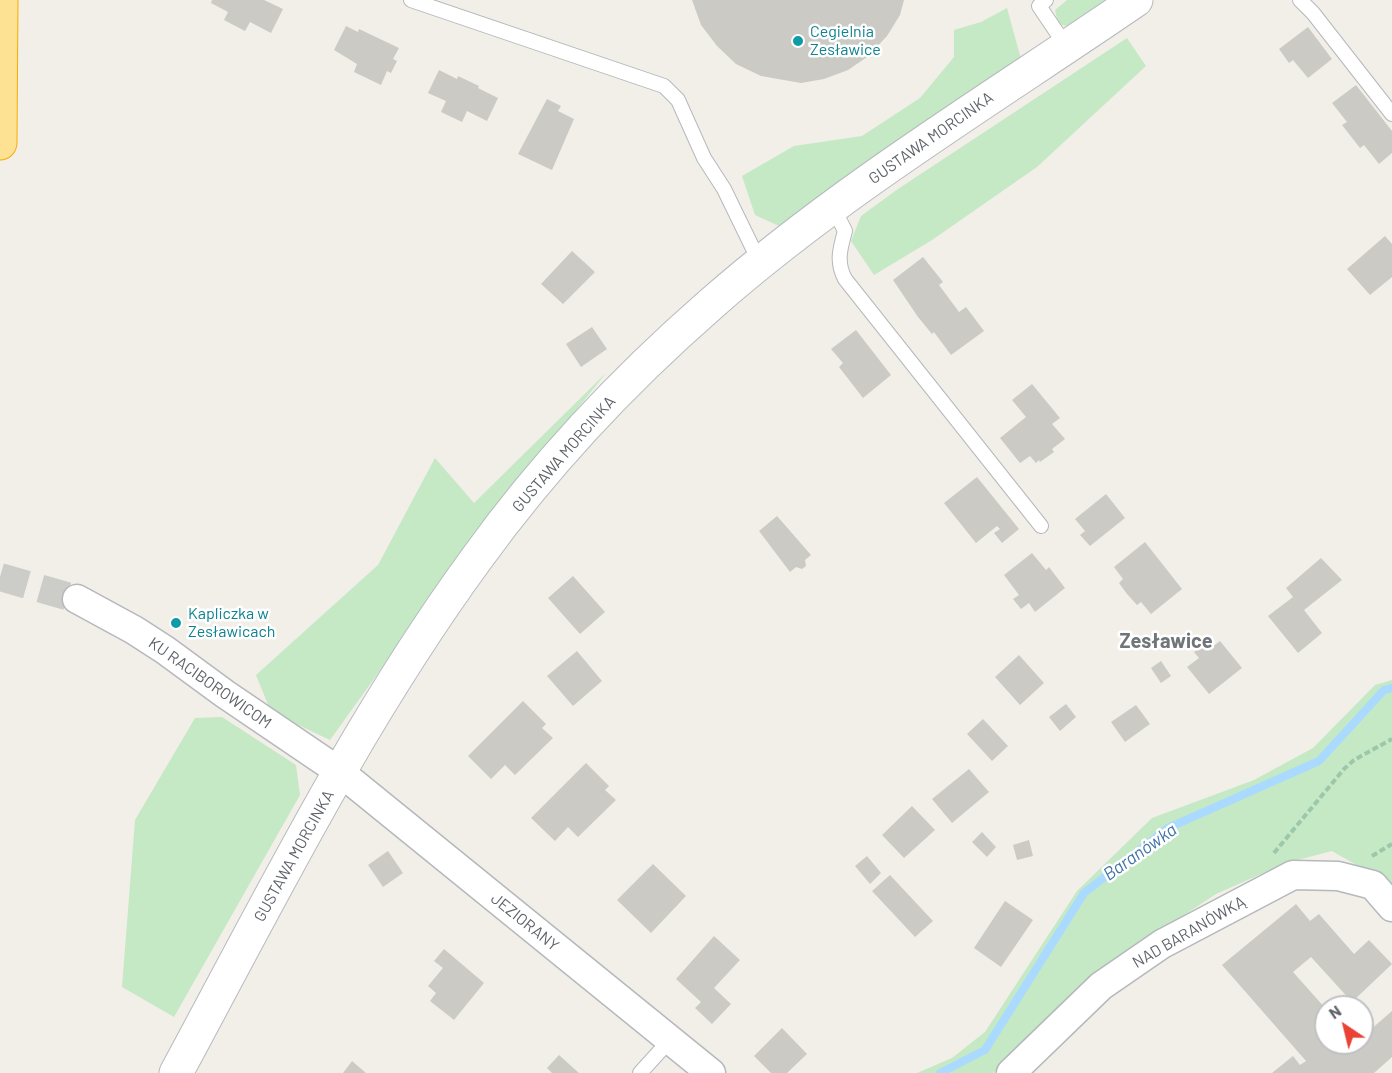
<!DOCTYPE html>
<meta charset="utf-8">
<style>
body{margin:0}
#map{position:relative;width:1392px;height:1073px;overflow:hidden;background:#f1efe8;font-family:Barlow,sans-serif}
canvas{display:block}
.north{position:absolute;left:1314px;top:995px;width:60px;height:60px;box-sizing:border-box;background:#fff;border:2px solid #bfc1c3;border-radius:50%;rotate:325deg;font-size:16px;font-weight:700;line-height:24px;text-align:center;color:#5f6368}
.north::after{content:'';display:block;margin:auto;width:21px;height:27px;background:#ea4335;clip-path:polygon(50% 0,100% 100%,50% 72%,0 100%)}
</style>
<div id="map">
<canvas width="1392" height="1073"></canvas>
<div class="north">N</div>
</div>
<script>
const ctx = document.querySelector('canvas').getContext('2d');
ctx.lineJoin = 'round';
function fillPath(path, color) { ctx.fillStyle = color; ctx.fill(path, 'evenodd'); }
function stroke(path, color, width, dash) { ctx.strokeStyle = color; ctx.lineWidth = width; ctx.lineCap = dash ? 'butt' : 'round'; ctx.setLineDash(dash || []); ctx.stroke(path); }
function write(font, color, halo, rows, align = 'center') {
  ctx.font = font + ' Barlow,sans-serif'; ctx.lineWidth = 5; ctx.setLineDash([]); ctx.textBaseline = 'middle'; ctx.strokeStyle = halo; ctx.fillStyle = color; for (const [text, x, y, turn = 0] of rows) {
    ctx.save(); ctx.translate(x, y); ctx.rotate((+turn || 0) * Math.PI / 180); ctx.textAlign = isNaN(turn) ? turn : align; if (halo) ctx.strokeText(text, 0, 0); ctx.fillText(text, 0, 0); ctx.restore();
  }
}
fillPath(new Path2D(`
 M1067,0H1110L1071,27L1058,24L1055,10Z
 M1007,8L1021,59L926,123L779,226L755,215L742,176L794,146L862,136L920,98L954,57V30L981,22Z
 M1127,38L1146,66L1037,167L932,240L874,275L851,241L861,216L898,189Z
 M606,373L486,523L330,740L271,712L256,675L378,565L435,458L474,503Z
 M1392,680V891L1379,878L1332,851L1286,863L1216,894L1093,975L994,1073H917L952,1058L985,1032L1077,891L1152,818L1254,780L1313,748L1375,685Z
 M222,717L296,765L300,795L174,1017L122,987L135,820L195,718Z`), '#c5e8c5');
stroke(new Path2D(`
 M940,1073L985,1050L1084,893L1168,828L1319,761L1384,690L1392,688`), '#aadaff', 8);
fillPath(new Path2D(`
 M212,0H264L283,9L271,33L250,22L245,31L224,20L228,12L211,3Z
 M692,0H904L900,15L887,36L867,57L848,70L824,79L801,83L761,76L736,64L717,46L701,25Z
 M346,26L358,32L359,29L399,48L393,59L397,61L391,73L387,71L381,85L354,72L357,64L334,50Z
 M1308,27L1332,59L1308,78L1293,60L1289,63L1279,49Z
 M439,70L457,79L458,76L479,86L478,88L498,98L487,121L467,111L462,122L441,112L446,101L428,93Z
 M1356,85L1392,131V153L1379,164L1364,145L1360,148L1342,125L1347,122L1332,103Z
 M547,99L561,106L558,111L574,119L552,170L518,154Z
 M1385,236L1392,244V277L1370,295L1347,269Z
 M572,251L595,272L563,304L541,284Z
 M923,257L943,282L939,285L959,312L966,307L984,331L951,355L934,332L932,334L918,317L893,280Z
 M592,327L607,349L581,367L566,344Z
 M856,330L891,375L863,398L839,367L843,363L831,349Z
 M1032,384L1060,418L1052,424L1065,439L1052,449L1054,452L1040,462L1039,460L1036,463L1030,456L1020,463L1000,438L1026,417L1012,400Z
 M977,477L1019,529L1002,543L994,533L1000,529L997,526L976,543L944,503Z
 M1106,494L1125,518L1090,546L1080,535L1085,531L1075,519Z
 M777,516L811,555L805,560L806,566L802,569L796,567L790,572L759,531Z
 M1145,542L1182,589L1151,614L1141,602L1137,605L1127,594L1119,583L1123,579L1114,567Z
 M1032,553L1046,570L1049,567L1065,588L1035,612L1029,603L1021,609L1013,599L1019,595L1004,575Z
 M1321,558L1342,580L1304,610L1322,633L1298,653L1268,616L1293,597L1286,588Z
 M573,576L605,612L580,634L548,598Z
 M1220,641L1242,668L1209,694L1187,667L1199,658L1194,652L1203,644L1208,650Z
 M577,651L602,681L573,706L547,676Z
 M1019,655L1044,683L1020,705L995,677Z
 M1161,661L1171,676L1161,683L1151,668Z
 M523,701L546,724L542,728L553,738L515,775L505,765L491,779L468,756Z
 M1066,704L1076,717L1060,731L1049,717Z
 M1136,705L1150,724L1125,742L1111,722Z
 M983,719L1008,746L992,761L967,734Z
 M586,763L609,786L605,790L616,800L578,837L568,827L555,841L531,818Z
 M969,769L989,792L952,823L932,799Z
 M912,806L935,830L904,858L882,835Z
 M982,832L996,847L987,857L972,842Z
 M1029,840L1033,856L1017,860L1013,845Z
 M388,851L403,873L383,887L368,865Z
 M867,856L881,873L870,884L855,866Z
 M653,864L686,896L651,933L617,900Z
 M890,875L933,921L915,937L872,891Z
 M1005,901L1033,920L1001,967L974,948Z
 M1296,904L1310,921L1319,914L1354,954L1369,940L1392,964L1352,1002L1311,957L1293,972L1326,1009V1043H1362V1037L1392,1011V1057L1374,1073H1272L1293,1056L1300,1065L1306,1061L1222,965Z
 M714,936L740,960L714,988L731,1004L712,1024L695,1008L701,1002L676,979Z
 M444,949L484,983L454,1020L430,1001L436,993L428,986L443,968L434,961Z
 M782,1028L807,1054L787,1073H771L754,1056Z
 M559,1055L579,1073H552L547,1068Z
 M352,1061L366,1073H343Z`), '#cccac5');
stroke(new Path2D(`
 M0,577L77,599`), '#ccccc8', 28, [28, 14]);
const lane = new Path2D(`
 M411,0L664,86L678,100L704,158L724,189L760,263
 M1046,0L1039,6L1066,46
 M1300,0L1313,13L1392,114
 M833,207L845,231C840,249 836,262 845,279L1041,526
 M640,1073L670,1040`);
const street = new Path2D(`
 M77,599L134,630L165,650L225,694L340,772L711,1073
 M1011,1073L1101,986L1162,944L1293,875L1338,876L1373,885L1392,907`);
const secondary = new Path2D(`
 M176,1073C270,899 359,719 477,558C544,465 624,380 711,304C842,189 993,98 1136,0`);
const highway = new Path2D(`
 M0,143L1,0`);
stroke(lane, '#b5b8bc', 16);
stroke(street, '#b5b8bc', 31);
stroke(secondary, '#b6babf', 35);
stroke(highway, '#f9ab00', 35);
stroke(new Path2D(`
 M1274,853L1344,769L1354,760L1392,739
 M1372,856L1392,844`), '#9cc7a9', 4, [6, 3]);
stroke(lane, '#fff', 14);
stroke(street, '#fff', 28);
stroke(secondary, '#fff', 33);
stroke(highway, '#fde293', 33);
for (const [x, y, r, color] of [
 [798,41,6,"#0f9aa8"],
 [176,623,6,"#0f9aa8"]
]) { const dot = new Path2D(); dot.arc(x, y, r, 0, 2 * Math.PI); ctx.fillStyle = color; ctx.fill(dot); stroke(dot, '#fff', 2); }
write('16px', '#0d838f', '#fff', [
 ["Cegielnia",810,32],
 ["Zesławice",810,50],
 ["Kapliczka w",188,614],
 ["Zesławicach",188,632]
], 'left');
write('16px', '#5f6368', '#fff', [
 ["GUSTAWA MORCINKA",931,138,-35],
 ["GUSTAWA MORCINKA",564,454,-49],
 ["KU RACIBOROWICOM",210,683,35],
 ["GUSTAWA MORCINKA",294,856,-61],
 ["JEZIORANY",525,922,39],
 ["NAD BARANÓWKĄ",1189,932,-30]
]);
write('italic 18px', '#4174aa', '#fff', [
 ["Baranówka",1140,852,-35]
]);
write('bold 20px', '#70757a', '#fff', [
 ["Zesławice",1166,641]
]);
</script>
